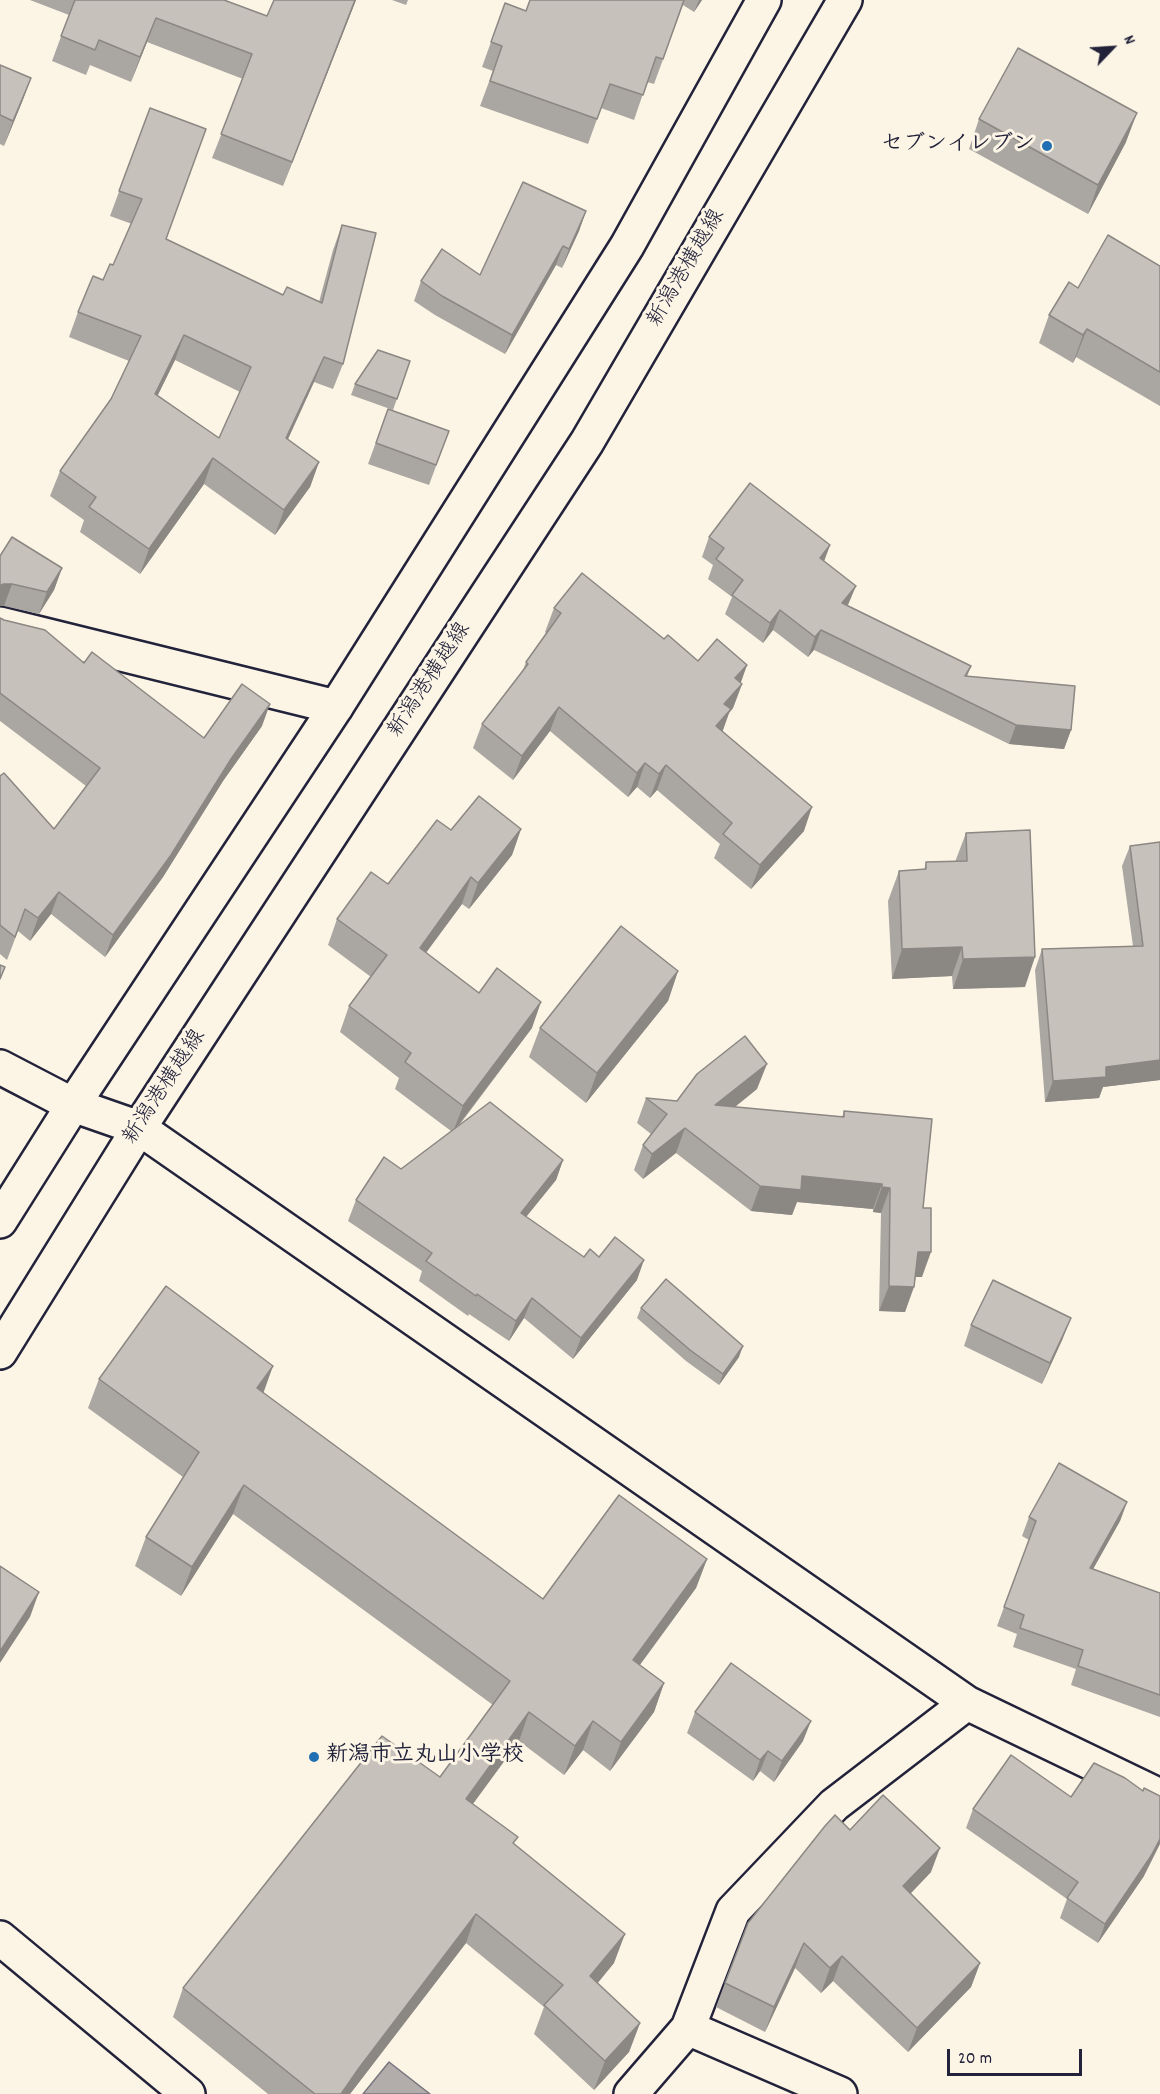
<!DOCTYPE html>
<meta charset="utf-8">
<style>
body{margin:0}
#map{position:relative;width:1160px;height:2094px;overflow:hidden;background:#fcf5e5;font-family:Dekko,sans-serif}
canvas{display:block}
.north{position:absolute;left:1082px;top:18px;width:60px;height:60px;-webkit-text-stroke:4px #fcf5e5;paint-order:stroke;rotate:65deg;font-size:16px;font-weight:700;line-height:24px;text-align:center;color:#22223b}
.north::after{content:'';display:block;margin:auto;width:21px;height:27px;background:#22223b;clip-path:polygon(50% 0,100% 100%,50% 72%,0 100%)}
.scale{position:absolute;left:947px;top:2049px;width:135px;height:27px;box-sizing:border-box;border:3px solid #22223b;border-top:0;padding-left:8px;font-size:18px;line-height:21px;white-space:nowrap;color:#22223b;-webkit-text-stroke:4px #fcf5e5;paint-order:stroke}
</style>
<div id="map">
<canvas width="1160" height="2094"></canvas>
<div class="north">N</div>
<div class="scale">20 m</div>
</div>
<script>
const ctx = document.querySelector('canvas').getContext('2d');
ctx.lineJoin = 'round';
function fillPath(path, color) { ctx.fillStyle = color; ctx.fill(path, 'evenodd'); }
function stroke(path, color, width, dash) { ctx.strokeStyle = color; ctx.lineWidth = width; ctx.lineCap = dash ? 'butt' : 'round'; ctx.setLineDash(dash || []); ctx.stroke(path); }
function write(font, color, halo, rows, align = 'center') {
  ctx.font = font + ' Dekko,"Klee One",sans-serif'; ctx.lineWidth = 6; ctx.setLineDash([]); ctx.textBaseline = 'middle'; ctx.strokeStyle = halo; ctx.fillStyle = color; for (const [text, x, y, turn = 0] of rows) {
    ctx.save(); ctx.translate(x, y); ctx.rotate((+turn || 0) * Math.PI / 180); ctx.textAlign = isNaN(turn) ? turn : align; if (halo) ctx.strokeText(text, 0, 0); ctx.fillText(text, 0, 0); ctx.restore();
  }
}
const water = new Path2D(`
 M389,2062L430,2094H363Z`);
fillPath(water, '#b2adab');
stroke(water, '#78757e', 1.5);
const minor = new Path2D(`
 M0,624L336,707
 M0,1067L73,1105L139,1128L967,1703L1160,1796
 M0,1938L188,2094
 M688,2028L840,2094
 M631,2094L688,2028L733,1911L834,1805L967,1703`);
const major = new Path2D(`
 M0,1221L73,1105L336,707L627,246L764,0
 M0,1352L139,1128L587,442L845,0`);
stroke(minor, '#22223b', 38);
stroke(major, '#22223b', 38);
stroke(minor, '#fcf5e5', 33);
stroke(major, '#fcf5e5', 33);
fillPath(new Path2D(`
 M30,0H224L267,16L356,0L283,186L212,158L243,79L147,42L131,82L90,65L86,75L52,61L69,15Z
 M392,0H408L406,5Z
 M530,0H702L694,12L683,5L654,84L647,82L634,120L601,108L588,144L480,106L493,71L482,67L505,3L526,11Z
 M0,65L31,78L22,102L4,146L0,144Z
 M150,108L166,239L283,295L319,302L333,250L342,225L343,364L333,389L314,382L288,439L319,462L310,487L275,535L204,484L140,574L80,532L84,520L50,496L60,471L111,399L129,361L69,337L78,312L113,265L132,224L110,216ZM175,360L240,392L219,438L158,395Z
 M979,119L1126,142L1088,214L969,149Z
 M586,211L579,231L562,268L556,265L505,354L435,315L414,301L421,281L480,275Z
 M1160,266V406L1076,357L1073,363L1039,343L1049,315L1078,288Z
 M410,361L393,410L351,395L355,384Z
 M388,409L449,431L429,485L368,464Z
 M709,537L830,545L824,561L848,606L971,666L967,677L1071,730L1064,749L1009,744L814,650L808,657L773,630L763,643L725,614L732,597L708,579L713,565L702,557Z
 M0,556L62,568L54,590L39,614L4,606Z
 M554,608L664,639L698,661L747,665L740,683L742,684L733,708L729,713L722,732L804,831L751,889L714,858L720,844L657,790L650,798L637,787L628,797L550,731L513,780L473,748L482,724L522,673L526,662L546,633L545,632Z
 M0,618L84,663L204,738L262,726L223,781L163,877L105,957L51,914L30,941L18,931L7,960L0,954V776L54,829L86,786L0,721Z
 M521,829L512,855L469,909L462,904L426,953L479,993L532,1028L458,1127L563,1160L556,1180L526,1217L584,1257H599L637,1280L573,1359L524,1318L509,1341L469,1314L468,1316L419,1281L422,1271L348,1221L356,1200L401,1169L451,1131L395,1089L399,1078L340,1032L349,1006L371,977L328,945L337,919L388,884L451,830Z
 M966,833L1025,987L953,989L952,976L892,979L888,901L899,871L924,870L926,862H955Z
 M1160,842V1080L1103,1087L1099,1098L1045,1102L1035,970L1042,949L1133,946L1122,866L1130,846Z
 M678,971L668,1001L586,1103L529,1057L540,1028Z
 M757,1089L735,1107L842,1117L844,1111L923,1208L922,1277H916L905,1312L879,1311L881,1213L873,1212V1209L797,1202L792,1215L751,1211L676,1153L643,1179L634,1170L643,1145L651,1134L637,1123L646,1098L677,1101Z
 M641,1308L739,1357L719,1385L686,1361L637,1318Z
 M971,1325L1063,1338L1042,1384L964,1346Z
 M99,1379L263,1393L543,1599L707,1559L696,1588L640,1665L664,1683L654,1712L610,1771L583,1750L564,1775L519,1741L473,1804L515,1845L614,1963L597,1983L640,2023L629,2052L594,2090L534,2034L544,2007L466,1943L350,2094H268L173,2017L183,1988L440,1777L493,1705L233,1514L181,1596L135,1566L146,1537L183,1477L88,1408Z
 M1127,1502L1120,1521L1093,1569L1160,1593V1717L1071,1685L1076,1669L1013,1647L1017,1634L997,1626L1029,1540L1022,1536L1029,1517Z
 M695,1712L803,1741L774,1782L760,1771L753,1781L687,1733Z
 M973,1809L1144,1876L1098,1943L1060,1918L1067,1899L966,1828Z
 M850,1830L931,1872L910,1894L980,1963L971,1987L908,2052L833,1981L821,1993L795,1968L765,2032L716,2007L725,1983Z`), '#aaa6a1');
fillPath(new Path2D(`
 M355,0H356L283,186L292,162Z
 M699,0H702L694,12Z
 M156,18L147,42L131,82L140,57Z
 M31,78L22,102L4,146L13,121Z
 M1137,113L1126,142L1088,214L1098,185Z
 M586,211L579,231L562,268L569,249Z
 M563,246L556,265L505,354L512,335Z
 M1087,329L1076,357L1073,363L1083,335Z
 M184,335L175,360L146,419L155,394Z
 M324,357L314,382L277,463L286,438Z
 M213,458L204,484L140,574L149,549Z
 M319,462L310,487L275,535L284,510Z
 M830,545L823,564L820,558Z
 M62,568L54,590L39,614L47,592Z
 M3,584H12L4,606H0V586Z
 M856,586L848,605L842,603Z
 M780,610L773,630L763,643L770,623Z
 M821,630L814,650L808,657L815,637Z
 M747,665L739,688L742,684L733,708L729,713L722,733L707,751L735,678Z
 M270,704L262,726L223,781L163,877L105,957L113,935L231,759Z
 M559,707L550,731L513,780L522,756Z
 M1016,725L1071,730L1064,749L1009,744Z
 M645,763L637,787L628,797L637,773Z
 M666,765L657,790L650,798L659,774Z
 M812,807L804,831L751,889L760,865Z
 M521,829L512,855L469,909L478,883Z
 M471,877L462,904L410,974L420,948Z
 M59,892L51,914L30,941L38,918Z
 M962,947L952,976L892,979L902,949Z
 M1035,957L1025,987L953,989L963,959Z
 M678,971L668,1001L586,1103L597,1073Z
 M541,1002L532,1028L453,1132L463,1106Z
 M1160,1060V1080L1103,1087L1099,1098L1045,1102L1053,1081L1106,1067Z
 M767,1064L757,1089L706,1130L715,1105Z
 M685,1128L676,1153L643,1179L652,1154Z
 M563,1160L556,1180L513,1233L521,1213Z
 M802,1176L882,1184L873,1209L797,1202L792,1215L751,1211L760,1186Z
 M882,1187L890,1188L881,1213L873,1212Z
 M918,1252H931L922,1277H909Z
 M644,1260L637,1280L573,1359L581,1338Z
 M889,1286L914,1287L905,1312L879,1311Z
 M532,1298L524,1318L509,1341L516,1321Z
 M1071,1318L1063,1338L1042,1384L1050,1363Z
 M743,1346L739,1357L719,1385L723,1374Z
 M273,1366L263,1394L257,1388Z
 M244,1485L233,1514L181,1596L192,1567Z
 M1127,1502L1120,1521L1083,1587L1090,1568Z
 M707,1559L696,1588L622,1689L633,1660Z
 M39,1592L30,1617L0,1663V1651Z
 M664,1683L654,1712L610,1771L621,1742Z
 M529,1712L519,1741L455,1828L466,1799Z
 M593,1721L583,1750L564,1775L575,1746Z
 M811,1721L803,1741L774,1782L782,1761Z
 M768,1751L760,1771L753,1781L760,1760Z
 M1160,1839V1844L1144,1876L1098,1943L1105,1924Z
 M940,1848L931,1872L894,1911L903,1886Z
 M476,1914L466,1943L350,2094H341L359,2068Z
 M625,1934L614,1963L580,2005L590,1976Z
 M804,1943L795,1968L765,2032L774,2007Z
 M842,1956L833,1981L821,1993L830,1968Z
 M980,1963L971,1987L908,2052L917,2028Z
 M640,2023L629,2052L594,2090L605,2061Z`), '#8b8783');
const building = new Path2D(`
 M75,0H224L267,16L274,0H355L292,162L221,134L252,54L156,18L140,57L99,40L95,50L61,36Z
 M530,0H684L663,59L656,57L643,95L610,84L597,119L490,81L502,46L491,42L505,3L526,11Z
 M1018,48L1137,113L1098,185L979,119Z
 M0,65L31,78L13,121L0,115Z
 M150,108L206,129L166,239L283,295L287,287L322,303L342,225L376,233L343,364L324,357L286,438L319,462L284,510L213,458L149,549L89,507L96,497L60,471L111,399L141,336L78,312L93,276L103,280L110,264L113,265L142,199L119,191ZM184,335L251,367L219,438L155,394Z
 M523,182L586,211L569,249L563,246L512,335L442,296L421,281L442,249L480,275Z
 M1108,235L1160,266V372L1087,329L1083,335L1049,315L1069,282L1078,288Z
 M378,350L410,361L397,399L355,384Z
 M388,409L449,431L436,465L376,443Z
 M750,483L830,545L820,558L856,586L842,603L971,666L965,676L1075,686L1071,730L1016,725L821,630L815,637L780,610L770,623L732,595L743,580L716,559L724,548L709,537Z
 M12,537L62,568L47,592L12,584H3L0,586V556Z
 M582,573L664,639L668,635L698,661L717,639L747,665L735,678L742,684L724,704L731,709L716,726L812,807L760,865L723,834L732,823L666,765L659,774L645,763L637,773L559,707L522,756L482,724L528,664L526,662L561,613L554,608Z
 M0,618L4,620L45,630L84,663L92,652L204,738L242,684L270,704L231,759L171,855L113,935L59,892L38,918L25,909L15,937L0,925V776L4,773L54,829L100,768L0,693Z
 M479,796L521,829L478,883L471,877L420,948L479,993L497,968L541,1002L463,1106L405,1062L411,1053L349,1006L387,955L337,919L371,872L388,884L437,820L451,830Z
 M1030,830L1035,957L963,959L962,947L902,949L899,871L926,869V862L967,861L966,833Z
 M1160,842V1060L1106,1067V1077L1053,1081L1042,949L1143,946L1130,846Z
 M621,926L678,971L597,1073L540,1028Z
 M0,965L5,967L0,979Z
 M745,1036L767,1064L715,1105L844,1117V1111L932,1119L923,1208H931V1252H918L914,1287L889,1286L890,1188L882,1187V1184L802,1176L801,1190L760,1186L685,1128L652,1154L643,1145L667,1114L646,1098L677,1101L697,1074Z
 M490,1102L563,1160L521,1213L584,1257L590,1249L599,1257L615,1237L644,1260L581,1338L532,1298L516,1321L477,1294L476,1296L426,1261L432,1253L356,1200L384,1157L401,1169Z
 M666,1279L743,1346L723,1374L690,1350L641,1308Z
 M993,1280L1071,1318L1050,1363L971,1325Z
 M166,1286L273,1366L257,1388L543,1599L619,1495L707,1559L633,1660L664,1683L621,1742L593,1721L575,1746L529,1712L466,1799L518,1837L513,1843L625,1934L590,1976L640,2023L605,2061L544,2005L563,1985L476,1914L359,2068L341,2094H315L183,1988L382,1736L440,1777L510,1681L244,1485L192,1567L146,1537L199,1452L99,1379Z
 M1059,1463L1127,1502L1090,1568L1160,1593V1695L1078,1666L1083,1650L1020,1628L1024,1615L1004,1607L1036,1521L1029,1517Z
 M0,1566L39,1592L0,1651Z
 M731,1663L811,1721L782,1761L768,1751L760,1760L695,1712Z
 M1011,1755L1071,1797L1094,1763L1125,1778L1143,1791L1144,1788L1160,1796V1839L1151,1856L1105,1924L1067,1898L1078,1882L973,1809Z
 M883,1795L940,1848L903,1886L980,1963L917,2028L842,1956L830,1968L804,1943L774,2007L725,1983L748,1923L825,1826L835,1815L850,1830Z`);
fillPath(building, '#c6c1bb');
stroke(building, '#8b8783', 1.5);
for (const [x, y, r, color] of [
 [1047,146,6,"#1f6fb2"],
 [314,1757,6,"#1f6fb2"]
]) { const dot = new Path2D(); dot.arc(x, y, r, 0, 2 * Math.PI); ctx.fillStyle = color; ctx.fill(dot); stroke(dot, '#fcf5e5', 2); }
write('bold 22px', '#22223b', '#fcf5e5', [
 ["セブンイレブン",1035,146],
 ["新潟市立丸山小学校",326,1757,"left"]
], 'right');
write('22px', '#22223b', '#fcf5e5', [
 ["新潟港横越線",688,269,-60],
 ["新潟港横越線",431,681,-57],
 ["新潟港横越線",166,1088,-57]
]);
</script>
